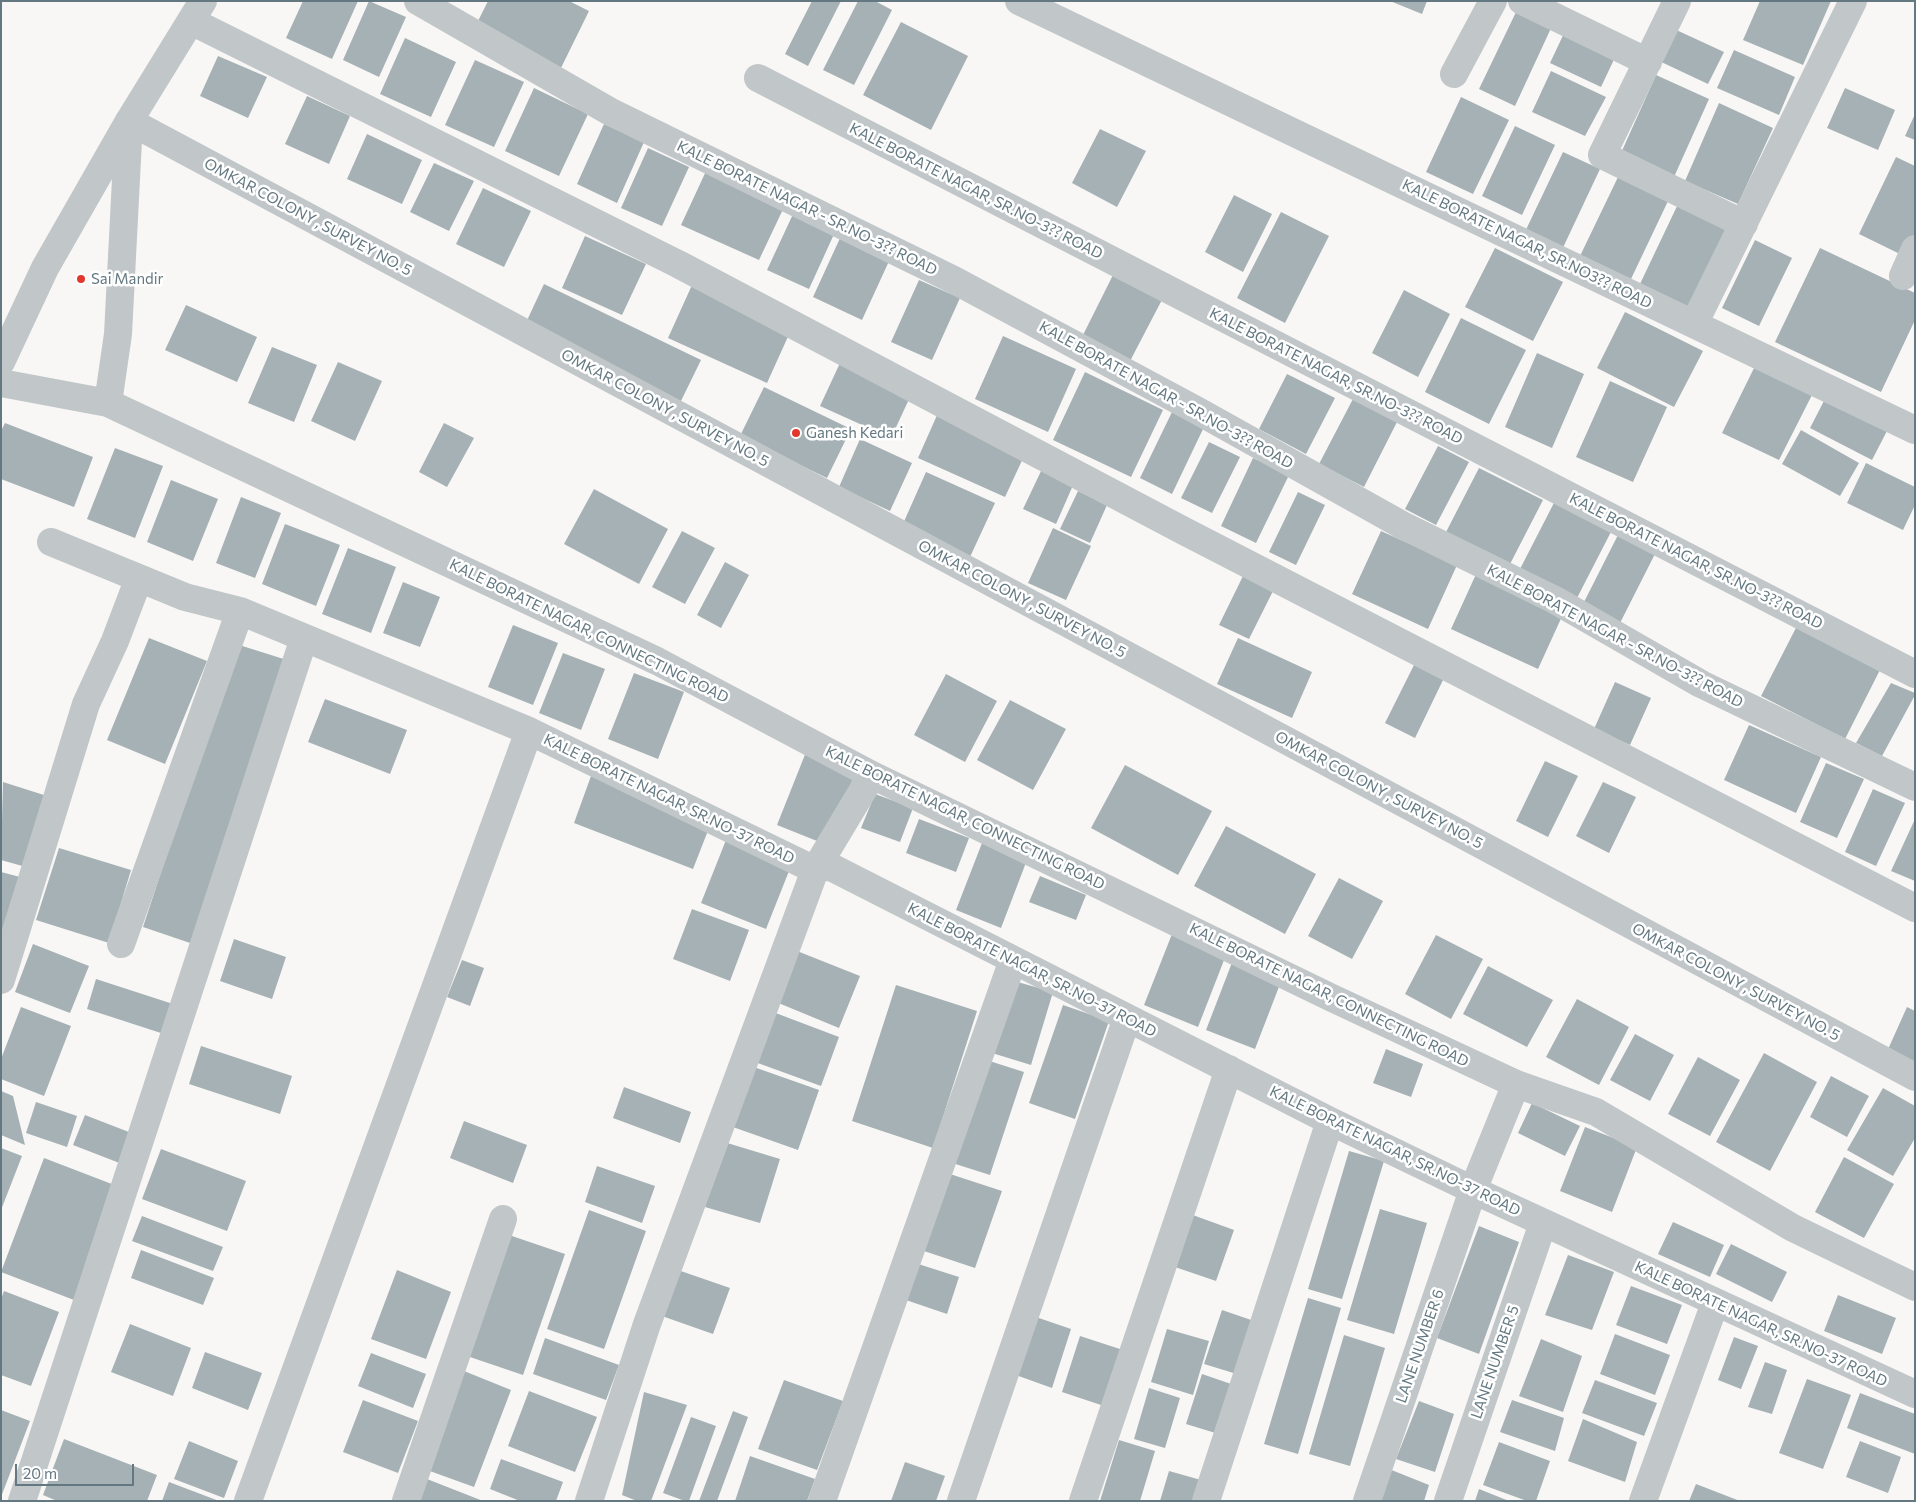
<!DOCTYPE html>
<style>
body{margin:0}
#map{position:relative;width:1916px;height:1502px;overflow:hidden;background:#f8f7f5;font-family:Commissioner,sans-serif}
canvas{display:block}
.frame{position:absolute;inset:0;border:2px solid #637880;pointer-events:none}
.scale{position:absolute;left:15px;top:1464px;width:119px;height:22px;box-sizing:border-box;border:2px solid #637880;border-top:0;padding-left:6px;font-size:15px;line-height:18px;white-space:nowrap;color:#637880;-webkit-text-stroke:4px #fff;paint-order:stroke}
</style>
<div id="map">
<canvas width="1916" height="1502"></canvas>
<div class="frame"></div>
<div class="scale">20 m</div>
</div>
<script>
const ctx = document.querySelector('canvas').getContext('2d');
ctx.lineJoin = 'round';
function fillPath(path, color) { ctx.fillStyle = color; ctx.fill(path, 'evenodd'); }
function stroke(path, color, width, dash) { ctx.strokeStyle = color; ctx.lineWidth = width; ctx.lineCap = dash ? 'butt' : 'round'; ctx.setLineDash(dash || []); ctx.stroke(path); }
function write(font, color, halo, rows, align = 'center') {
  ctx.font = font + ' Commissioner,sans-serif'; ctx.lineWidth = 5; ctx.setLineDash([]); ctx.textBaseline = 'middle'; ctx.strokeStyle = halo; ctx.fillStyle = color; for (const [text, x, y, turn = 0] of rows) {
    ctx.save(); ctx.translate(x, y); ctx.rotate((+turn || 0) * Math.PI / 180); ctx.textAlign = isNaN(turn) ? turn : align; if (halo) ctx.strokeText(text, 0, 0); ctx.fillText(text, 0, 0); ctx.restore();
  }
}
fillPath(new Path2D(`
 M303,1H358L332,59L286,38Z
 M369,1L406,17L379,77L343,60Z
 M488,1H569L589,11L560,70L475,27Z
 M812,1H841L808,66L785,54Z
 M858,1H875L892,10L854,85L823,70Z
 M1390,1H1427L1422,14Z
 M1760,1H1831L1803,65L1743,40Z
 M1517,10L1552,26L1515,106L1479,89Z
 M901,22L968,56L931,130L863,95Z
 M1567,27L1618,51L1601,87L1550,63Z
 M1672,28L1724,52L1708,84L1657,60Z
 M405,38L456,62L431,117L380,94Z
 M1734,50L1795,77L1779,115L1717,88Z
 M218,56L267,77L248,118L200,96Z
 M475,60L524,82L494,147L445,125Z
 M1551,71L1606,97L1585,136L1532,112Z
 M1656,75L1709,99L1674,177L1621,153Z
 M534,88L588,114L559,176L505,151Z
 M1845,88L1895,110L1878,150L1827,128Z
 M307,96L350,116L329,164L285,144Z
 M1461,97L1509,120L1473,194L1426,172Z
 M1719,103L1773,128L1738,204L1685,181Z
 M1915,114V140L1905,136Z
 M604,124L644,142L617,203L577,184Z
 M1515,126L1555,145L1522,215L1482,196Z
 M1100,129L1146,151L1117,207L1072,183Z
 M367,134L422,160L402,204L347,179Z
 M648,148L689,167L662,226L621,208Z
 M1563,152L1600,169L1560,254L1523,236Z
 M1896,157L1915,166V233L1904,256L1859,234Z
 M434,163L474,181L449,231L410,212Z
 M707,169L785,205L759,260L681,225Z
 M1619,175L1669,199L1631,279L1580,256Z
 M483,188L531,211L504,267L456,244Z
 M1234,195L1272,214L1243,272L1205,252Z
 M1679,202L1735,229L1695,312L1639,286Z
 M794,212L835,232L809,289L767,270Z
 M1281,212L1329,236L1285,323L1237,298Z
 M585,236L646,264L622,315L562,288Z
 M841,236L890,259L862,320L813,297Z
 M1755,240L1792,258L1759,326L1722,308Z
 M1495,248L1563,282L1533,341L1465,307Z
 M1820,248L1915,293V320L1881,392L1775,342Z
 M1116,269L1165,294L1129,363L1081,339Z
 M919,280L960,298L932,360L891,342Z
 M544,284L701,360L679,405L523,329Z
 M692,285L791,330L767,383L668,338Z
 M1404,290L1450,314L1418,377L1372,353Z
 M186,305L257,337L237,382L165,350Z
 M1625,312L1703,351L1674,407L1597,368Z
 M1461,318L1526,350L1489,424L1425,392Z
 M1003,336L1076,369L1048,432L975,399Z
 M272,347L317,365L294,422L248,403Z
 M1537,353L1584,374L1552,448L1505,427Z
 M338,362L382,381L355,441L311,421Z
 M840,363L911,395L891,438L820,406Z
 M1756,364L1813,393L1779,460L1722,433Z
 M1085,372L1163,410L1131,477L1053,440Z
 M1287,374L1335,398L1306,454L1259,429Z
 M1610,381L1667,407L1633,482L1576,457Z
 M764,387L851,429L827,478L740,436Z
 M1354,397L1398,420L1364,487L1319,464Z
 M1826,397L1888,429L1872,460L1810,428Z
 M1172,412L1204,427L1172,494L1140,478Z
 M938,413L1025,454L1005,497L918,458Z
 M5,423L93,457L74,507L1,479V431Z
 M444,423L474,438L447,487L419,472Z
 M1801,430L1859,463L1840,496L1782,464Z
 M860,439L912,463L890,511L839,487Z
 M1209,442L1240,457L1212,513L1181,498Z
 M1438,446L1469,462L1436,525L1405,509Z
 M115,448L163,466L135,538L87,519Z
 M1253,458L1289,475L1256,543L1221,526Z
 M1866,463L1915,487V505L1903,530L1847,503Z
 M1479,468L1543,500L1509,566L1445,534Z
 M1042,469L1074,483L1056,524L1023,509Z
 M926,472L995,503L970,557L902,526Z
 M171,480L218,499L193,561L147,542Z
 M594,489L668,529L639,584L564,544Z
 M1078,491L1107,505L1090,543L1060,529Z
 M1298,492L1325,505L1296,565L1269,552Z
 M241,497L281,513L255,578L216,563Z
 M1557,497L1614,526L1577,598L1520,569Z
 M285,524L340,545L316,606L262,584Z
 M1053,528L1091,546L1066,600L1028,583Z
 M1621,529L1658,548L1620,623L1583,604Z
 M682,531L715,548L685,604L652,587Z
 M1381,531L1457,565L1428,629L1352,594Z
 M348,548L396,567L371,633L322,614Z
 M725,562L749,575L721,628L697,615Z
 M1477,572L1564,612L1538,669L1451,629Z
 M1243,576L1273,591L1249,639L1219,625Z
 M403,582L440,597L420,647L383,633Z
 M1799,622L1883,664L1845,739L1761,696Z
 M513,625L558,643L533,705L488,687Z
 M149,638L207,661L165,764L107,740Z
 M1238,638L1312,672L1292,718L1217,684Z
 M236,644L290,661L196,945L143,927Z
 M563,653L605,669L581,730L539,713Z
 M1415,663L1444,678L1415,738L1385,723Z
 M634,673L684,692L658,759L608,739Z
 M946,674L997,701L965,762L914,735Z
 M1615,682L1651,698L1630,745L1594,729Z
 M1891,683L1915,693V695L1882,756L1856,743Z
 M325,699L407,730L390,774L308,742Z
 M1010,700L1066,729L1033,790L977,760Z
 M1749,725L1821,757L1796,813L1724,780Z
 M806,752L856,771L827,845L777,825Z
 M1545,761L1578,776L1548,837L1516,821Z
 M1826,763L1864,779L1837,838L1800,822Z
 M1125,765L1212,811L1178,875L1091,828Z
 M591,776L711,823L693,869L574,823Z
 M3,782L47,796L26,867L1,860Z
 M1603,782L1636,797L1609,853L1576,836Z
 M1873,789L1905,803L1876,866L1845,852Z
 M875,794L913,808L900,842L861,828Z
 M919,819L969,838L956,872L906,853Z
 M1915,819V881L1891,871Z
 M1226,826L1316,874L1285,934L1194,886Z
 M726,840L791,866L766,929L701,903Z
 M982,843L1027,860L1001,928L956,910Z
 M59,848L131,870L109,943L36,920Z
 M1,872L20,877L1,937Z
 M1040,876L1086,895L1076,920L1029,902Z
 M1339,878L1383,901L1352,959L1308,936Z
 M692,909L749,930L730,981L673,959Z
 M1172,934L1226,955L1198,1027L1144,1005Z
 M1436,935L1483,959L1451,1019L1405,994Z
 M234,939L286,957L272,999L220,981Z
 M33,944L89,966L70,1013L15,992Z
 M797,951L860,976L839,1028L776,1002Z
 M462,960L484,968L470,1006L447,997Z
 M1233,960L1282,979L1255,1049L1206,1030Z
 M1488,966L1553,1000L1527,1047L1463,1014Z
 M96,979L173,1004L164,1034L87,1009Z
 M1014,981L1053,992L1031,1065L992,1053Z
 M896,985L977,1011L933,1148L852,1121Z
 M1577,999L1629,1027L1599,1085L1546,1057Z
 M1063,1005L1109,1021L1075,1119L1029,1103Z
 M21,1007L71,1026L44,1096L1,1079V1059Z
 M1907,1007L1915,1011V1070L1885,1056Z
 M773,1012L839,1037L821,1086L755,1062Z
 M1635,1034L1674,1055L1650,1101L1610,1080Z
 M201,1046L292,1076L280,1114L189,1084Z
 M1386,1049L1423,1064L1411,1097L1373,1083Z
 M1764,1053L1817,1082L1770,1171L1716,1142Z
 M1698,1057L1740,1080L1710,1136L1668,1114Z
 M980,1058L1024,1072L990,1175L946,1161Z
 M751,1066L819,1090L798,1150L730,1126Z
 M1831,1076L1869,1096L1847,1137L1810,1117Z
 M624,1087L691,1112L680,1143L613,1118Z
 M1883,1088L1915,1106V1138L1893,1176L1847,1150Z
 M1,1091L13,1096L25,1145L1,1135Z
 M36,1102L77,1116L67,1147L26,1133Z
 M1532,1103L1580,1126L1565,1156L1518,1133Z
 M85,1115L134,1134L122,1164L73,1145Z
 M464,1121L527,1145L513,1183L450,1158Z
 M1585,1127L1637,1147L1612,1212L1560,1191Z
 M724,1142L780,1159L760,1223L705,1207Z
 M1,1148L22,1156L1,1210Z
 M161,1149L246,1181L227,1231L142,1199Z
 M1349,1151L1384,1161L1342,1299L1308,1289Z
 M1844,1157L1894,1184L1864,1238L1815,1212Z
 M44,1158L117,1186L74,1300L1,1272Z
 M597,1166L655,1186L642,1223L585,1202Z
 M950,1174L1002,1191L975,1268L924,1251Z
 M1380,1209L1427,1223L1394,1334L1347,1320Z
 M589,1210L646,1231L604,1349L547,1329Z
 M1190,1214L1234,1230L1216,1281L1172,1266Z
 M142,1216L223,1247L213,1271L132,1241Z
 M1673,1222L1724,1245L1710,1277L1658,1254Z
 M1479,1226L1519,1242L1479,1354L1437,1338Z
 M509,1235L565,1254L523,1375L467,1356Z
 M1731,1244L1787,1272L1772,1302L1716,1274Z
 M141,1250L214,1278L203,1305L131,1278Z
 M1568,1255L1614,1272L1592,1330L1545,1315Z
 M912,1262L959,1277L947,1314L900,1298Z
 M675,1269L730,1288L713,1334L659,1315Z
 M397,1270L451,1292L426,1359L371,1339Z
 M1631,1286L1682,1305L1667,1344L1616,1325Z
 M4,1291L59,1312L31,1386L1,1375V1299Z
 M1838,1295L1896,1318L1882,1354L1824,1331Z
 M1308,1298L1341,1308L1298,1454L1264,1444Z
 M1222,1310L1257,1322L1240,1375L1204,1364Z
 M1033,1316L1071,1329L1052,1388L1013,1374Z
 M130,1324L191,1348L173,1396L111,1372Z
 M1167,1329L1209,1341L1193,1395L1151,1382Z
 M1615,1334L1670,1355L1655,1395L1600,1374Z
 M1344,1335L1385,1348L1350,1466L1309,1454Z
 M1080,1336L1123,1350L1104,1406L1062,1392Z
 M1734,1337L1758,1346L1741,1389L1718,1380Z
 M545,1338L619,1365L606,1400L533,1374Z
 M1541,1339L1582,1356L1563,1412L1519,1396Z
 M205,1352L262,1373L248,1410L192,1388Z
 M371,1353L426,1374L413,1408L358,1386Z
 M1765,1362L1787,1370L1772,1414L1748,1407Z
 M464,1371L511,1390L474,1487L427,1470Z
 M1202,1374L1237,1386L1222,1435L1186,1424Z
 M1807,1379L1851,1395L1823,1469L1779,1453Z
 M784,1380L843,1401L817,1470L758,1449Z
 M1595,1380L1657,1403L1644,1436L1582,1413Z
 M1149,1388L1180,1398L1165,1448L1134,1439Z
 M529,1391L597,1417L575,1472L508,1446Z
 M644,1392L687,1405L651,1501H637L622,1495Z
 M1860,1393L1915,1414V1454L1847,1428Z
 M363,1400L418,1421L398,1473L343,1452Z
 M1512,1400L1564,1418L1555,1451L1500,1432Z
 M1419,1401L1454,1414L1435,1472L1396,1459Z
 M1,1410L30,1421L1,1497Z
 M733,1411L748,1417L717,1501H699Z
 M691,1417L716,1426L689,1501H685L663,1493Z
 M1583,1419L1637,1442L1625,1482L1568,1461Z
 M64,1439L157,1475L147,1501H57L43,1495Z
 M1119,1440L1155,1451L1140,1501H1100Z
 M189,1441L238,1461L224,1498L174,1479Z
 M1860,1441L1901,1457L1888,1493L1846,1477Z
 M1499,1442L1550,1461L1536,1501H1527L1483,1485Z
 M750,1456L815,1479L807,1501H735Z
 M501,1459L563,1482L556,1501H520L490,1489Z
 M905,1462L945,1476L936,1501H891Z
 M1389,1469L1429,1485L1424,1501H1376Z
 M1169,1471L1201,1480L1195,1501H1160Z
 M427,1479L483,1501H418Z
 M169,1482L219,1501H162Z
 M1696,1484L1740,1501H1689Z
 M1479,1489L1509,1501H1475Z`), '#a5b1b4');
stroke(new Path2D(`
 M418,1L609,111L954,280L1198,411L1402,525L1555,600L1701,684L1915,787
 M1019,1L1915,430
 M1522,1L1648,62
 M1677,1L1602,155L1744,224
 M191,21L678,264L1184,531L1915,908
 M1454,74L1493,1
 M758,78L1915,674
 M1903,276L1915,249
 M1694,324L1853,1
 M1,362L45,268L129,121L203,1
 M1,383L108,403L657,661L872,775L1332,998L1516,1084L1596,1112L1793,1228L1915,1287
 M108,403L118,334L129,121L1915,1077
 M51,542L185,597L240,611L529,731L815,870L829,866L1330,1121L1473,1190L1915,1394
 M121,944L240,611
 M1,980L86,704L115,641L139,578
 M22,1501L304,638
 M248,1501L529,731
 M406,1501L503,1219
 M589,1501L647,1324L815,870L872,775
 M822,1501L1013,960
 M961,1501L1127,1018
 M1083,1501L1229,1069
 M1206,1501L1330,1121
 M1367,1501L1473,1190L1516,1084
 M1448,1501L1543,1223
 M1643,1501L1715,1303`), '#c1c6c9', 28);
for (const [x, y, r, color] of [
 [81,279,5,"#e1372c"],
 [796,433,5,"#e1372c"]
]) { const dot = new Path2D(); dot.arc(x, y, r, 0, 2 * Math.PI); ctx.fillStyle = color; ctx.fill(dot); stroke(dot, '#fff', 2); }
write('15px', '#637880', '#fff', [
 ["KALE BORATE NAGAR, SR.NO-3?? ROAD",976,191,27],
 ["KALE BORATE NAGAR - SR.NO-3?? ROAD",807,208,26],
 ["OMKAR COLONY , SURVEY NO. 5",308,217,28],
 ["KALE BORATE NAGAR, SR.NO3?? ROAD",1527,244,26],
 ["KALE BORATE NAGAR, SR.NO-3?? ROAD",1336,376,27],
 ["KALE BORATE NAGAR - SR.NO-3?? ROAD",1166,395,29],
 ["OMKAR COLONY , SURVEY NO. 5",665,408,28],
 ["KALE BORATE NAGAR, SR.NO-3?? ROAD",1696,561,27],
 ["OMKAR COLONY , SURVEY NO. 5",1022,599,28],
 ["KALE BORATE NAGAR, CONNECTING ROAD",589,631,26],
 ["KALE BORATE NAGAR - SR.NO-3?? ROAD",1615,636,28],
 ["OMKAR COLONY , SURVEY NO. 5",1379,790,28],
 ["KALE BORATE NAGAR, SR.NO-37 ROAD",669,799,26],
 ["KALE BORATE NAGAR, CONNECTING ROAD",965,818,26],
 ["KALE BORATE NAGAR, SR.NO-37 ROAD",1032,970,27],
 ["OMKAR COLONY , SURVEY NO. 5",1736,982,28],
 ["KALE BORATE NAGAR, CONNECTING ROAD",1329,995,26],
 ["KALE BORATE NAGAR, SR.NO-37 ROAD",1395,1151,26],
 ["KALE BORATE NAGAR, SR.NO-37 ROAD",1761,1324,25],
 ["LANE NUMBER 6",1420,1346,-71],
 ["LANE NUMBER 5",1495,1362,-71]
]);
write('15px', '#637880', '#fff', [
 ["Sai Mandir",91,279],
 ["Ganesh Kedari",806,433]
], 'left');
</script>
